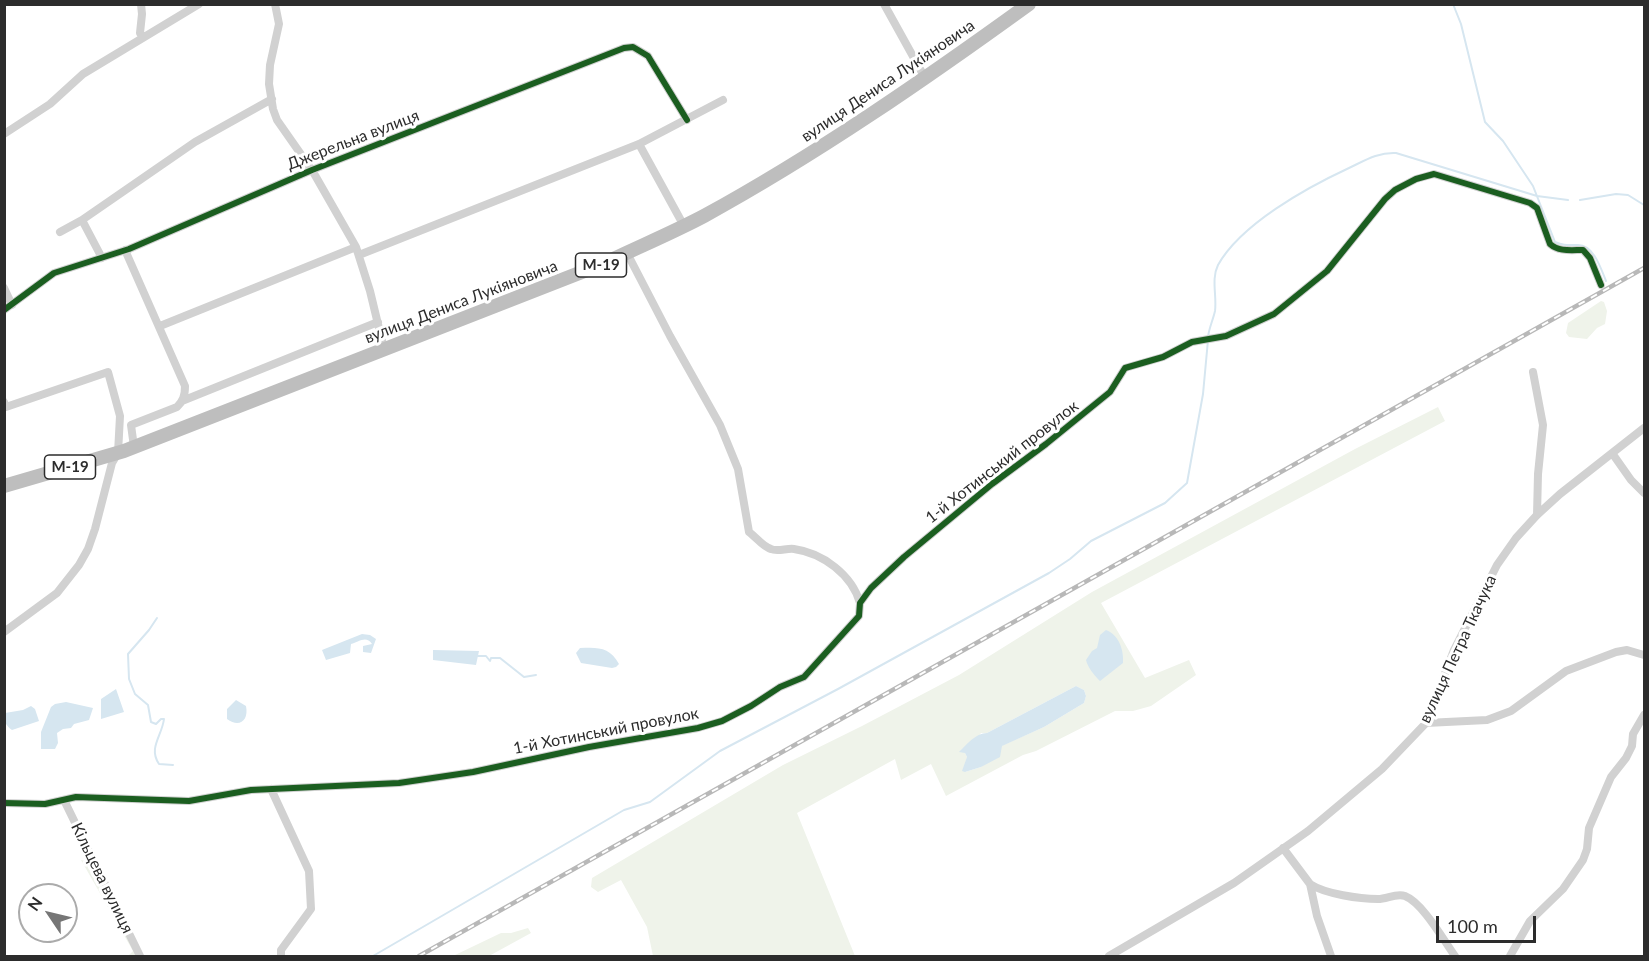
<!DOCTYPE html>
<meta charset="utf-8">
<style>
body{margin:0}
#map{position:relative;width:1649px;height:961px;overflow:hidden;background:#fff;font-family:Lato,sans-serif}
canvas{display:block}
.frame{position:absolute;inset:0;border:6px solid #2c2c2c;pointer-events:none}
.north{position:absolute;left:18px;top:883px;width:60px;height:60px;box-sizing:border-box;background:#fff;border:2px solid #ababab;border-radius:50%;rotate:305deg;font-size:16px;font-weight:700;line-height:24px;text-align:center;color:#2c2c2c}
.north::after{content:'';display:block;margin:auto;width:21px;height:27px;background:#767676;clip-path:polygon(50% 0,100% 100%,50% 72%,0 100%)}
.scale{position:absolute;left:1436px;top:916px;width:100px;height:27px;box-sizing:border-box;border:3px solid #2c2c2c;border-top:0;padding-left:8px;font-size:18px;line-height:21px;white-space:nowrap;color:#2c2c2c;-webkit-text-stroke:4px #fff;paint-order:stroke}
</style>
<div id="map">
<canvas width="1649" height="961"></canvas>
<div class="frame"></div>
<div class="north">N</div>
<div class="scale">100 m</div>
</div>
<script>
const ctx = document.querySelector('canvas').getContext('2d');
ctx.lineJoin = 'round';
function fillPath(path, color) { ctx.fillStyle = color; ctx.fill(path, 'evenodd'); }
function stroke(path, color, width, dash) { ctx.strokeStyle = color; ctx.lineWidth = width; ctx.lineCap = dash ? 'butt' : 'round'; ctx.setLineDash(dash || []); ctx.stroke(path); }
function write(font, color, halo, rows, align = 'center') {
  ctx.font = font + ' Lato,sans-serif'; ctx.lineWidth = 6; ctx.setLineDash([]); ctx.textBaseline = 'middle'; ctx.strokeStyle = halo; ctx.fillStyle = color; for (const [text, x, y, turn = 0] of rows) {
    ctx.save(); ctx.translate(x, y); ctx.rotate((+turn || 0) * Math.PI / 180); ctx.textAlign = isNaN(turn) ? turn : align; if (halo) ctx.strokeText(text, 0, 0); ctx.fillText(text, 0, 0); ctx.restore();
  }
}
fillPath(new Path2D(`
 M1601,301L1604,302L1607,311L1605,324L1597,328L1587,339L1569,337L1566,333L1568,323Z
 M1438,407L1445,421L1101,603L1145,678L1189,660L1196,675L1151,706L1133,711H1115L1036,751L1023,755L946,796L931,764L901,780L895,759L797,813L855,956H653L647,927L621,880L598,892L591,887L592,878L783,765L862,726L959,675L1092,592L1355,449ZM1076,686L1084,690L1086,696L1084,703L1044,727L1001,746L981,767L965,772L967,757L965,753L981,733H987Z
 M81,860L88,862L101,882L139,956H128L133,951Z
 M528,928L531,933L489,956H453L501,933H511Z`), '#eff3ea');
fillPath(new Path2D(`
 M1106,630C1119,635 1124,650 1123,663L1100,681C1094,675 1088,668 1086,660L1092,651L1097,648L1100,635Z
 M362,634L370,635L376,639L371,653L363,652V646L372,644C366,635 359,642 351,644L350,653L326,660L322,650Z
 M580,648C598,647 610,647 619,664L616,667L612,668L581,663L576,653Z
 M433,650L479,651L476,665L433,660Z
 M1076,686L1084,690L1086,696L1084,703L1044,727L1002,746L1000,757L981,767L965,772L962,771L967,757L965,753L959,752C967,744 976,733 987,733Z
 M116,689L124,712L101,719V699Z
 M236,700L246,706C249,721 239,728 227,719V709Z
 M66,702L93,708L89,720L74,724L71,728L63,729L57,733L58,743L55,749H41V732L51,707L55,704Z
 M31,706L35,709L39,721L12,730C5,725 4,721 5,713L23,710Z`), '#d6e6f0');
stroke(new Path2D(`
 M1453,4L1461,24L1485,122L1503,141L1533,186L1555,242C1564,246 1568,245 1578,245C1594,245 1601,269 1606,281
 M1580,200L1616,194L1628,195L1644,205
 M1208,337C1209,328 1213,320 1215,311C1217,296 1211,279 1218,265C1241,224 1306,188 1349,168C1364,161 1378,152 1396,153L1537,196L1568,200
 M157,618L149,630L128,654L129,679L135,694L148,705L151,722L156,724L161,719H164C162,736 148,748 159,764L173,765
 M478,656H486L490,661L491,658H500L524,677L536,675
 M373,956L624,810L650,802L720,751L838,689L1049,573L1070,559L1091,541L1165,503L1187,483L1203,394L1208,340`), '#d6e6f0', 2);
stroke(new Path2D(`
 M141,4L142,14L140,33L143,37
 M275,4L279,24L270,65L269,84L273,109L277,120L312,170L356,247L370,291L384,349
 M884,4L925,78
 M4,134L50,104L83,74L199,4
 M639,144L684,226
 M60,232L82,220
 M125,250L185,386C185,396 183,401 177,407L131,425L134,447
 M627,253L670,336L720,425L738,469L749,532C756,537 763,547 771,549C777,552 787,548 794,549C823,553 852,575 860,603
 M359,255L639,144L723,100
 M102,258L82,220L195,142L272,99
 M4,288L12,305
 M4,310L54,273L129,249L312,170L624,48L633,47L648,56L687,120
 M160,326L356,247
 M1533,372L1543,425L1538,474L1537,515
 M182,401L378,322
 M4,402L6,407L108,372L120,416L118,453L112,463L95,529L88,549L79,565L57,593L4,632
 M1612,453L1631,480L1644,493
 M1426,723L1487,720L1511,711L1566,671L1616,652L1627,650L1644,655
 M271,789L309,871L311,909L281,950V956
 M64,800L140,956
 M4,803L45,804L76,797L189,801L251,790L399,783L473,772L589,747L698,728L722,721L751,706L780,687L804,677L859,616L860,603L871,588L904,557L992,484L1046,444L1110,392L1125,368L1163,357L1192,342L1226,336L1274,314L1327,271L1385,199L1395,190L1416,179L1434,174L1530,203L1537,208L1550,244C1559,252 1571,250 1583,250L1590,258L1601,285
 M1283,848L1310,884C1325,894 1360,899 1378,899C1387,899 1396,893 1405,896C1423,903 1444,941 1455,956
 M1310,884L1317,916L1331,956
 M1109,956L1234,883L1308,831L1382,769L1426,723L1454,650L1497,565L1516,538L1537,515L1560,494L1644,428
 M1510,956L1530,921L1563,889L1583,860L1587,849L1589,828L1611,777L1626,758L1632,746L1633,734L1644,715`), '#d1d1d1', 8);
stroke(new Path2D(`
 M4,486L124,451L605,263C638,247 672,233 704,216C817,154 924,80 1029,4`), '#bebebe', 14);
const rail = new Path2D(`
 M419,956L1644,268`);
stroke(rail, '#b8b8b8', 4.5);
stroke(rail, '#fff', 2, [7]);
stroke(new Path2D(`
 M4,310L54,273L129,249L312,170L624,48L633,47L648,56L687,120
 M4,803L45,804L76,797L189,801L251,790L399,783L473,772L589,747L698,728L722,721L751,706L780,687L804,677L859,616L860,603L871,588L904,557L992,484L1046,444L1110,392L1125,368L1163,357L1192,342L1226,336L1274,314L1327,271L1385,199L1395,190L1416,179L1434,174L1530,203L1537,208L1550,244C1559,252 1571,250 1583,250L1590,258L1601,285`), '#1b5e20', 6);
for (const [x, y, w] of [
 [601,265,51],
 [70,467,51]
]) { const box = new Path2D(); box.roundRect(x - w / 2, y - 12, w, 24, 4.5); ctx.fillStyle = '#fff'; ctx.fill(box); stroke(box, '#2c2c2c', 1.5); }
write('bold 15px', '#2c2c2c', null, [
 ["М-19",601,265],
 ["М-19",70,467]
]);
write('16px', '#2c2c2c', '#fff', [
 ["вулиця Дениса Лукіяновича",888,81,-34],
 ["Джерельна вулиця",353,140,-21],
 ["вулиця Дениса Лукіяновича",461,302,-21],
 ["1-й Хотинський провулок",1002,462,-38],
 ["вулиця Петра Ткачука",1458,649,-65],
 ["1-й Хотинський провулок",606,731,-11],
 ["Кільцева вулиця",102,878,64]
]);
</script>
